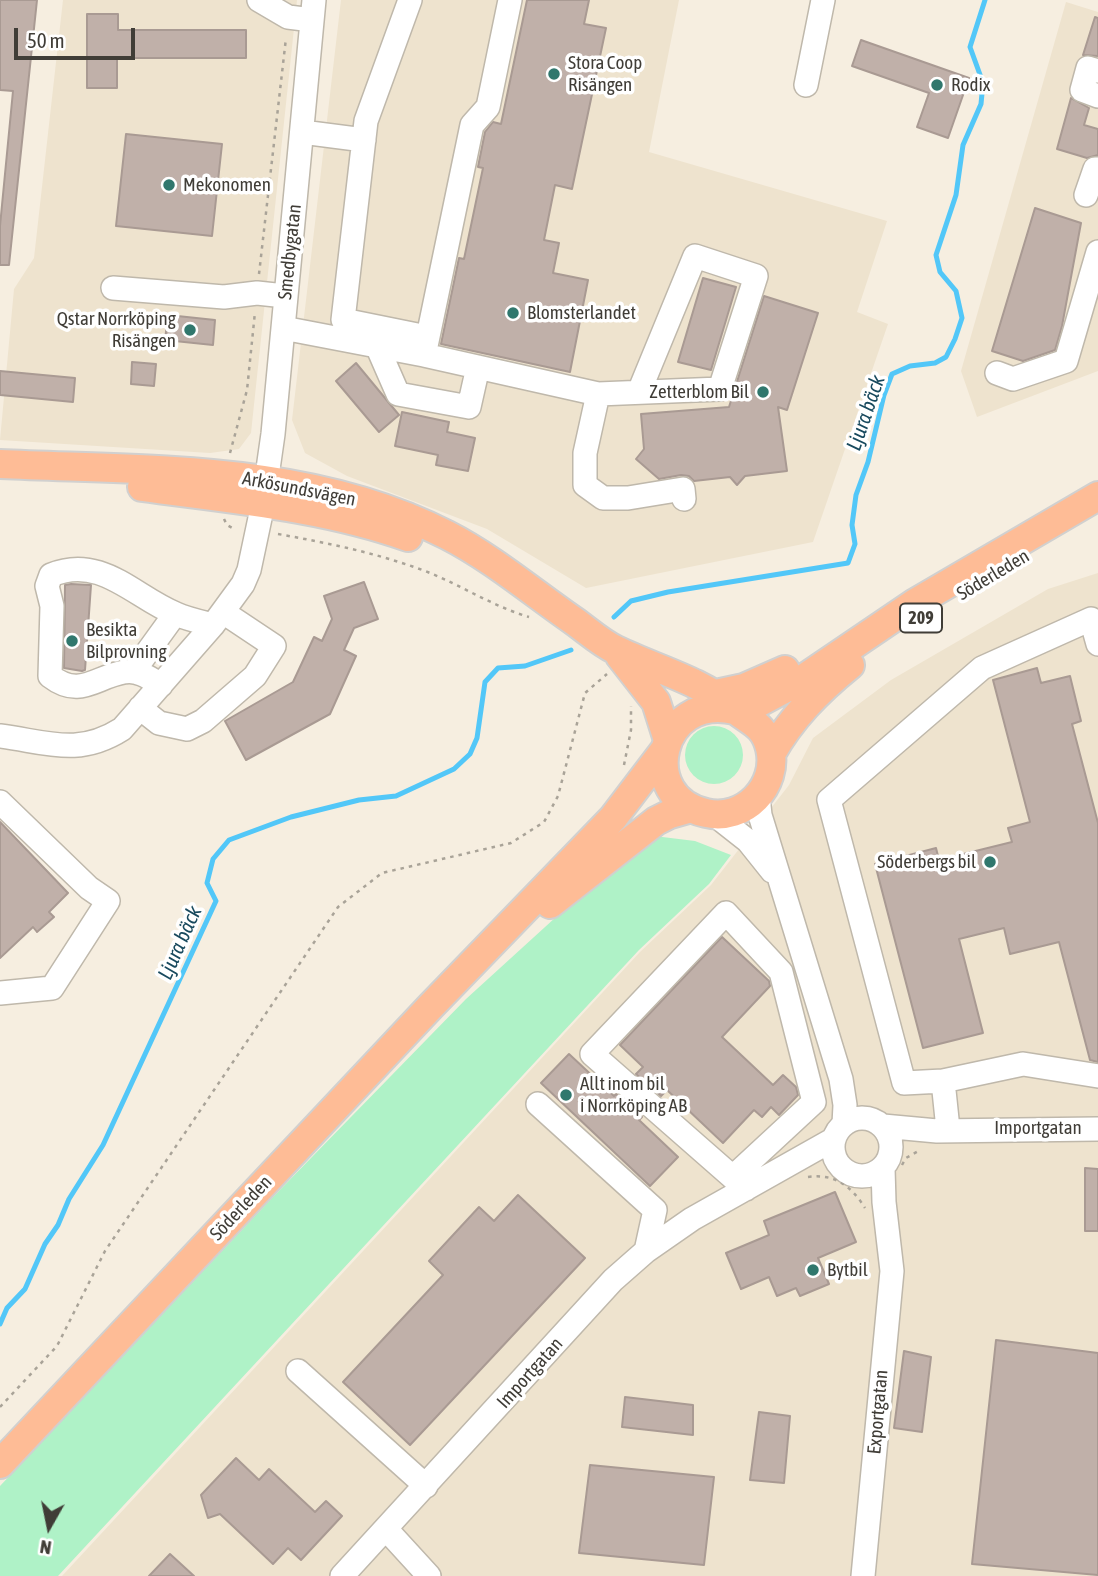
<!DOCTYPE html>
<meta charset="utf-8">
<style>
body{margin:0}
#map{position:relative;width:1098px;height:1576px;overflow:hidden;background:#f6eee0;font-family:"Asap Condensed",sans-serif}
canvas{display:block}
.north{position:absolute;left:14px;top:1492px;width:70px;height:70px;-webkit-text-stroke:5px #fff;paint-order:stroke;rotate:189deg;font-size:19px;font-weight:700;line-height:28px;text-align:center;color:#403d37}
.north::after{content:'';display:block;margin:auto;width:24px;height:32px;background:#403d37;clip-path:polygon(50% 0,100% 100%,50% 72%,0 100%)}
.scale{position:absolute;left:14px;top:28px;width:121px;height:32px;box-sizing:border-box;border:4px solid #403d37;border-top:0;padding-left:9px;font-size:21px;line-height:24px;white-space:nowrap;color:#403d37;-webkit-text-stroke:5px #fff;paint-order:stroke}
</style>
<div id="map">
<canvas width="1098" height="1576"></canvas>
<div class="north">N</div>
<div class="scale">50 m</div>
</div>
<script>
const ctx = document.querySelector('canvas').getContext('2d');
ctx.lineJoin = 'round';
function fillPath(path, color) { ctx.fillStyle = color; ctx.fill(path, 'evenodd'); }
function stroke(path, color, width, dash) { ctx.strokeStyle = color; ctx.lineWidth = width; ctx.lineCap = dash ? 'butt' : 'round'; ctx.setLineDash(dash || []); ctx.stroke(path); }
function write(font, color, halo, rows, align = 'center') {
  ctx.font = font + ' "Asap Condensed",sans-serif'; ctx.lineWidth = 7; ctx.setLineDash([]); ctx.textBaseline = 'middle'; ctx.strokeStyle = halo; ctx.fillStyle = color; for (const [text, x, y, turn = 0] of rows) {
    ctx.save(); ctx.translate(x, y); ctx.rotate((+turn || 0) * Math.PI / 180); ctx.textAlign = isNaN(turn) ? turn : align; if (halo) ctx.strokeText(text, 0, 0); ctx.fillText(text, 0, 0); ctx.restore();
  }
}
fillPath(new Path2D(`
 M63,0H297L251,433L239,449L210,453L0,440L14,289L34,258Z
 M341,0H679L649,152L887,221L857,312L888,324L813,542L586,588L487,529L347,476L305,453L292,420Z
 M1066,2L1098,12V371L977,417L961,371Z
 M1098,573V1576H62L640,952L711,885L789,785L813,738L891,680L1048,589Z`), '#eee3ce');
fillPath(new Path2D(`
 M685 755a29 29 0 1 1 58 0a29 29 0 1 1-58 0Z
 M646,835L695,841L731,855L709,884L639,950L58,1576H0V1486L272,1198L466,999Z`), '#aff2c7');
stroke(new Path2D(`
 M614,617L631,601L668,592L848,563L855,544L852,525L856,495L868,462L884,395L892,374L910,366L935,363L946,357L955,339L962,318L956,291L940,272L936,255L956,195L963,145L981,104L983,83L970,47L985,0
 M0,1324L7,1308L25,1289L45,1244L58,1225L69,1199L103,1145L216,901L207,883L213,859L229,840L291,817L359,800L396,796L454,769L470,754L477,738L485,682L498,668L525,666L571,650`), '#52c7f8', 5);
const building = new Path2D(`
 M0,0H37L9,265H0V226L13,91L0,90Z
 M527,0H589L584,24L606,28L572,189L555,185L544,240L559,243L553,273L588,280L570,372L441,344L459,258L464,259L483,168L478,167L485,132L493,122L501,124Z
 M87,14H118V30H246V58H117V88H87Z
 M1095,17L1098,18V56L1083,55Z
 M861,40L969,78L948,138L917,127L929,93L852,66Z
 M1071,98L1089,108L1084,125L1098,129V155L1087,158L1057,149Z
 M126,134L222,144L212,236L116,226Z
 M1035,208L1081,223L1062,326L1055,350L1023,361L992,351Z
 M703,278L736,287L711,370L678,362Z
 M764,296L818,313L787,410L778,407L787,471L745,476L737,485L730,477L694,481L689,476L681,475L659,479L636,459L644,449L641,414L729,407Z
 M168,315L215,320L213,345L165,340Z
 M132,362L156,364L154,386L131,384Z
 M356,363L399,415L379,432L336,381Z
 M0,371L75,378L73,402L0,395Z
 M402,412L449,422L447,432L475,438L468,471L436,465L438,455L395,446Z
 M364,582L378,619L354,628L344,650L356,656L330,714L246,760L225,721L293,682L314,637L322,641L332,619L324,596Z
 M71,584L91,585L85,670L82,671L64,668L65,585Z
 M1037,668L1041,683L1070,676L1081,721L1072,724L1098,823V1062L1090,1060L1059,942L1010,954L1004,928L959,939L983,1033L923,1048L875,864L936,848L939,860L1012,842L1008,828L1030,822L993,680Z
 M0,822L68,893L49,912L54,917L37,932L33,927L0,958Z
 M722,937L769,981L770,986L722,1037L773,1085L783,1075L796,1087L798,1095L779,1115L771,1107L762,1117L754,1110L723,1143L667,1090L661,1096L636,1074L643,1067L620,1045Z
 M569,1054L614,1096L616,1094L642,1117L639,1120L678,1157L650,1186L541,1083Z
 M1085,1168L1098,1169V1231H1085Z
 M835,1192L856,1242L818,1258L829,1284L800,1296L796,1288L777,1296L769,1277L741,1289L726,1253L769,1235L764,1221Z
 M518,1195L585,1258L410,1445L343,1382L443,1275L429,1261L479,1207L494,1221Z
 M996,1340L1098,1353V1575L972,1564Z
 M904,1351L931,1357L922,1432L894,1428Z
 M625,1397L693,1405V1435L622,1427Z
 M759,1412L790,1416L784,1483L750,1480Z
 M236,1458L259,1480L269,1469L315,1512L326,1501L342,1516L301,1560L288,1548L273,1564L220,1514L208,1518L201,1495Z
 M590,1465L714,1477L704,1565L579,1553Z
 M170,1554L194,1576H149Z`);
fillPath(building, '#c0b0a9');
stroke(building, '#a99a93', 2);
const minor = new Path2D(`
 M259,0L288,17L312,20
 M410,0L366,121L343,320L427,337
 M1098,71L1088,68L1082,90L1098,96
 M806,85L823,0
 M302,132L364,140
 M1086,195L1095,169H1098
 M113,288L224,297L257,293L285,296
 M283,328L424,355L598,394L585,453V485L603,498H628L683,489L684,499
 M377,346L398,394L469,407L478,367
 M425,351L472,125L488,107L510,0
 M997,373L1013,379L1066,361L1098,252
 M598,394L720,389L756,276L695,256L639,392
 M133,672L175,614
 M161,685C150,678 137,669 124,672C95,677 80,699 50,676L52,606L47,586L51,575C101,554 134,597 176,614C187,619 201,622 213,625
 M140,708L159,723L187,729L203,721L255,676L274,646L223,612
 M0,736C47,742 78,757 122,729L213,625L243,584L249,570L263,504L273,434L314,0
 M758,796L760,815L841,1079L845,1105L844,1124
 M0,802L89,888L108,901L52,988L0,993
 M715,815L748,841L772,871
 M943,1081L1023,1064L1098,1076
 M538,1104L655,1210L646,1251
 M833 1147a29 29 0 1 1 58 0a29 29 0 1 1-58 0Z
 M883,1126L937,1131L1098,1129
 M948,1129L943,1081L904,1083L829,800L982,668L1091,619L1098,644
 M733,1177L814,1102L781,972L726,913L592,1054L746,1189
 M298,1371L426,1486
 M386,1529L429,1576
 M342,1576L613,1280L646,1251L692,1219L834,1139
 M863,1576L892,1271L884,1202L883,1168`);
const major = new Path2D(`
 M0,464C150,471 309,464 447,535C492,558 532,592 574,621C588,631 601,643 616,650C655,669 700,680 733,708C750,722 764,724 770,748C779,786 744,822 706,813C636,798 658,692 735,710
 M142,487C231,499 324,507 408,537
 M620,656L656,702L668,740
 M716,694L744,688L785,670
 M741,712L803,679L915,603L1098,496
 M771,754C791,718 818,691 850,665
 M550,904L656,821L670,814L691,808
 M0,1464L430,1007L613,818L664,751`);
stroke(minor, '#bfb8ab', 26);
stroke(major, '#d1d0cf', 32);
stroke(new Path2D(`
 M259,274L286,38
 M230,453L247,390L255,312
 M224,519L227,525L236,530
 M278,534C328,543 377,553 425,571C461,585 492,606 529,617
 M624,765L631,730V706
 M902,1165L906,1158L920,1150
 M808,1177C835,1173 852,1187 865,1208
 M0,1407L57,1346L105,1251L338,907L382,873L511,843L544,822L558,796L585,693L607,674`), '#a9a398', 2.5, [3.5, 5]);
stroke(minor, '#fff', 23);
stroke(major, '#febc96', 28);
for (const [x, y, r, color] of [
 [554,74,7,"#30776d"],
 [937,85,7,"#30776d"],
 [169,185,7,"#30776d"],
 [513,313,7,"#30776d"],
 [190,330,7,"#30776d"],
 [763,392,7,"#30776d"],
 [72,641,7,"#30776d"],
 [990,862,7,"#30776d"],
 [566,1095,7,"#30776d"],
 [813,1270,7,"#30776d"]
]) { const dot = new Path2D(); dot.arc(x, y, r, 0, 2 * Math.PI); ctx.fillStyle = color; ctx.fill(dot); stroke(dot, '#fff', 2.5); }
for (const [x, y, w] of [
 [921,618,42]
]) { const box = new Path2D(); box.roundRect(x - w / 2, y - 14.5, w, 29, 5); ctx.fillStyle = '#fff'; ctx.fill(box); stroke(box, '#403d37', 2); }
write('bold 18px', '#403d37', null, [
 ["209",921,618]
]);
write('19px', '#403d37', '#fff', [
 ["Stora Coop",568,63],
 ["Risängen",568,85],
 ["Rodix",951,85],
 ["Mekonomen",183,185],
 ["Blomsterlandet",527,313],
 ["Qstar Norrköping",176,319,"right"],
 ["Risängen",176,341,"right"],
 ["Zetterblom Bil",749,392,"right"],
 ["Besikta",86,630],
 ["Bilprovning",86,652],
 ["Söderbergs bil",976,862,"right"],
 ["Allt inom bil",580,1084],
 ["i Norrköping AB",580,1106],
 ["Bytbil",827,1270]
], 'left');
write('19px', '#403d37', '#fff', [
 ["Smedbygatan",290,252,-84],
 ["Arkösundsvägen",299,489,11],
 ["Söderleden",993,575,-31],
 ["Importgatan",1038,1128],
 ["Söderleden",241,1208,-47],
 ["Importgatan",530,1373,-48],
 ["Exportgatan",878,1412,-85]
]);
write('italic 21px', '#194a5e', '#fff', [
 ["Ljura bäck",866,413,-71],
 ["Ljura bäck",180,943,-66]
]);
</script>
